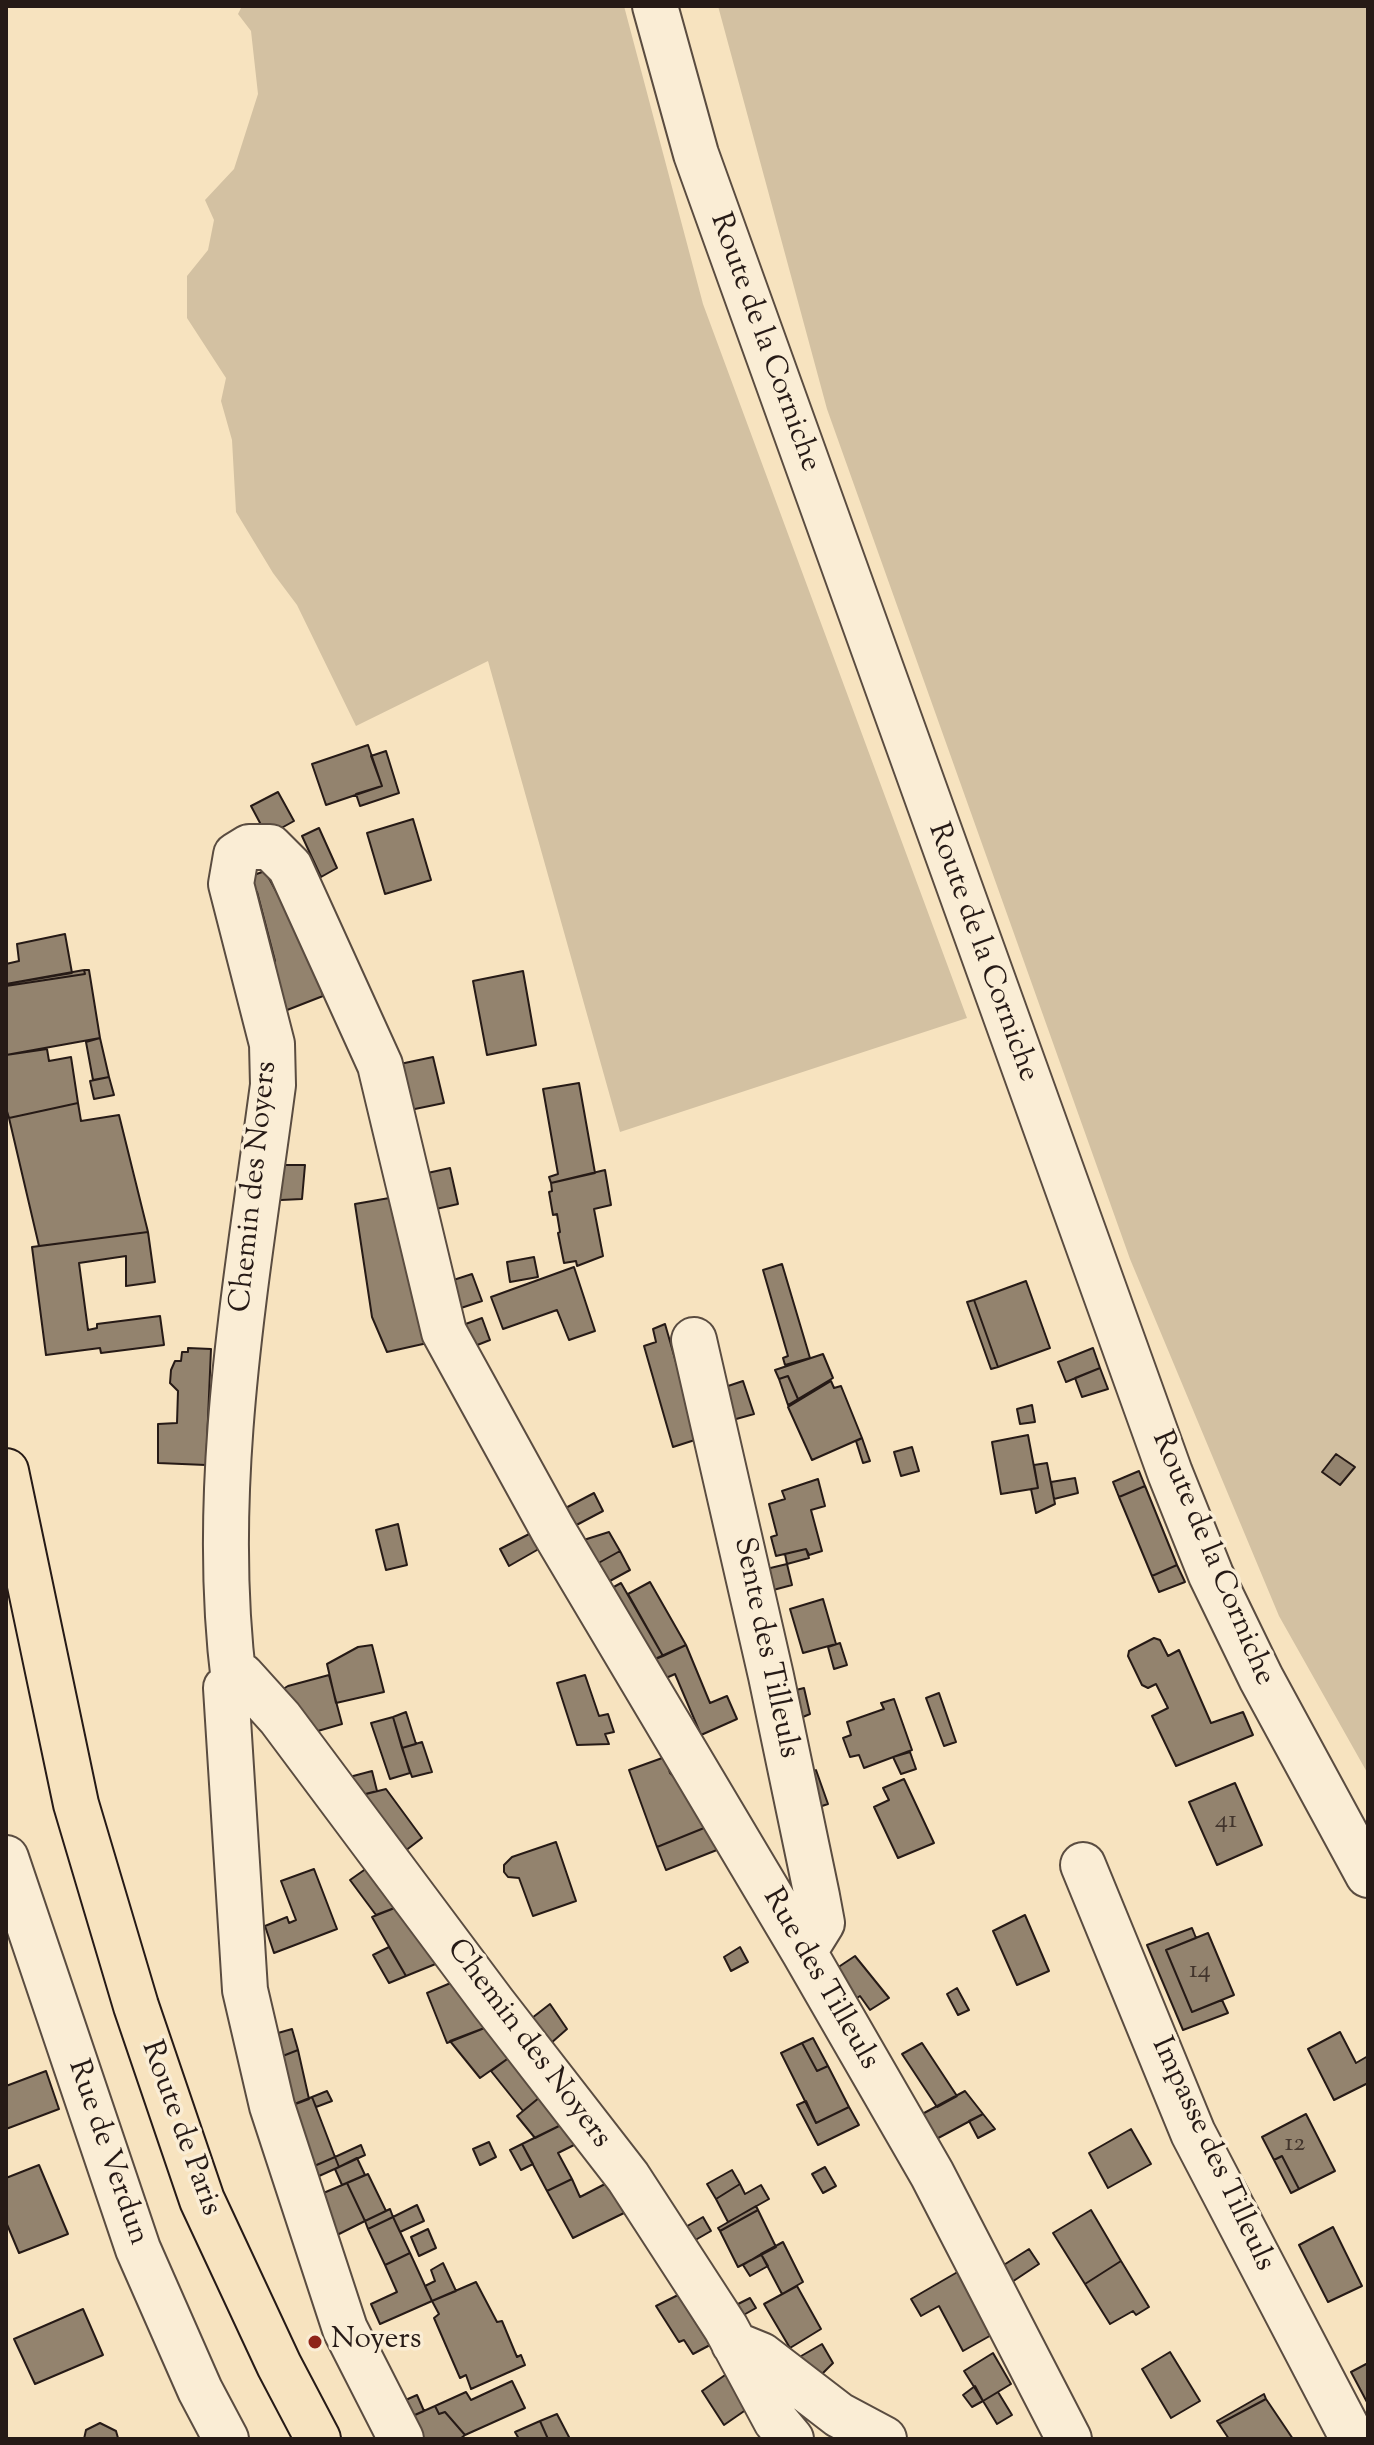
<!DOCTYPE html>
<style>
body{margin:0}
#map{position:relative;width:1374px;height:2445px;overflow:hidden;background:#f7e3bf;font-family:"Sorts Mill Goudy",serif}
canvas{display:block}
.frame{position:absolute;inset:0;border:8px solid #261a16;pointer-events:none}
</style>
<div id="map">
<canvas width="1374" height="2445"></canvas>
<div class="frame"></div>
</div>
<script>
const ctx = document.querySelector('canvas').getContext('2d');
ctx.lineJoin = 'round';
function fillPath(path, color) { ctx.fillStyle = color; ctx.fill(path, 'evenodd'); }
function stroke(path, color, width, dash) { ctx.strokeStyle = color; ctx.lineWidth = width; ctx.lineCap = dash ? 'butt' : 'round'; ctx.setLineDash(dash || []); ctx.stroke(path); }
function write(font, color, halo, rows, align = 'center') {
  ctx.font = font + ' "Sorts Mill Goudy",serif'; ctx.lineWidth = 7; ctx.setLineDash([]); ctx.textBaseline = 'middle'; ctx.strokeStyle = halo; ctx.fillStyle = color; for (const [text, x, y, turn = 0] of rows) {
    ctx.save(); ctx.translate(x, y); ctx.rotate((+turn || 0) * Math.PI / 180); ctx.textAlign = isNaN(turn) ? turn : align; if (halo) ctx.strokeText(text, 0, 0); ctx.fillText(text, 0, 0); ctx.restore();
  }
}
fillPath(new Path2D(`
 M242,6H624L703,304L967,1018L620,1132L488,661L356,726L297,605L273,573L236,512L232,440L221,401L226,378L187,318V276L208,250L214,220L205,200L234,169L258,94L251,31L238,14Z
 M718,6H1368V1774L1279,1616L1130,1259L827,409Z`), '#d3c1a2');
const building = new Path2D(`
 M368,745L382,786L326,805L312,764Z
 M386,751L399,793L360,806L356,794L382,786L371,756Z
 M278,792L294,821L267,836L251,806Z
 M413,819L431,880L385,894L367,833Z
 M319,828L337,868L321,877L302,836Z
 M265,871L325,980L319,983L323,996L282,1012L268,964L275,961L257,892L240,897L237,881Z
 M65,934L72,973L6,984V964L19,961L17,944Z
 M84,970H89L100,1038L6,1055V986L85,974Z
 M84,970L85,974L6,986V984Z
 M523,971L536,1045L487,1055L473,981Z
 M100,1038L109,1077L93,1080L86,1042Z
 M47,1049L49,1061L71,1057L78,1103L9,1118L6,1108V1055Z
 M433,1057L444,1103L410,1110L400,1064Z
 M109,1077L114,1095L94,1099L90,1081Z
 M579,1083L595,1173L551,1183L549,1177L558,1174L543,1089Z
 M78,1103L81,1121L119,1115L148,1232L39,1246L9,1118Z
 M264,1165H305L302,1199L260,1201Z
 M450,1168L458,1204L423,1212L414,1176Z
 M605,1170L611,1205L594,1209L603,1256L577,1266L576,1261L564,1263L558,1233L560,1232L557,1214L553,1215L549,1192L552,1191L551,1183Z
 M395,1197L432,1342L387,1352L372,1317L355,1204Z
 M148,1232L155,1282L126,1286V1256L79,1263L88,1330L97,1328V1324L160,1316L164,1345L101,1353L100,1348L46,1355L32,1247Z
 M534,1257L538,1277L510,1282L507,1262Z
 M782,1264L810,1358L785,1365L783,1358L788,1356L763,1270Z
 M574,1267L595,1331L569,1340L557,1310L503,1329L491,1297Z
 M472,1274L482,1301L449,1312L441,1284Z
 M1026,1281L1050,1348L998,1367L974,1300Z
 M974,1300L998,1367L991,1369L967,1302Z
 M482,1318L490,1340L462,1351L452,1329Z
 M665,1324L698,1439L673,1447L644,1346L656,1342L653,1329Z
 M188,1348L211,1349L206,1465L158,1463V1424L177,1423L178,1391L170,1383L171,1370L175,1361H181L182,1352H188Z
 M1093,1348L1100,1368L1066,1382L1058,1362Z
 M823,1354L833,1378L798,1399L788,1376L779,1379L775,1370Z
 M1100,1368L1108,1389L1082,1397L1075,1378Z
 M788,1376L798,1399L788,1405L779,1379Z
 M743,1381L754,1414L729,1421L719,1389Z
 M831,1381L834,1388L841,1386L862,1438L812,1460L788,1407Z
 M1032,1405L1035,1422L1020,1424L1017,1409Z
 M1028,1435L1038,1488L1001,1494L992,1442Z
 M862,1438L870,1461L863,1463L856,1441Z
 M912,1447L919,1471L901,1476L894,1452Z
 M1336,1454L1355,1467L1340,1485L1322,1472Z
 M1047,1463L1055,1504L1036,1513L1031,1489L1038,1488L1034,1465Z
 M1139,1471L1145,1486L1119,1497L1113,1482Z
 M1075,1478L1078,1493L1054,1499L1051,1482Z
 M818,1479L825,1506L811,1510L822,1551L809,1555L806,1549L776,1556L771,1537L777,1535L769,1504L785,1499L782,1491Z
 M1145,1486L1177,1565L1152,1576L1119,1497Z
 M594,1493L603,1511L567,1530L558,1512Z
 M398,1524L407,1565L386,1570L376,1530Z
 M535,1531L544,1546L509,1566L500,1549Z
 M609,1532L620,1551L586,1570L571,1544Z
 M806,1549L809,1558L787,1564L785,1554Z
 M620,1551L630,1570L597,1588L586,1570Z
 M787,1564L792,1585L762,1593L758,1571Z
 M1177,1565L1185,1582L1159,1592L1152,1576Z
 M650,1582L686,1645L663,1656L628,1594Z
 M621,1583L663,1656L643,1664L601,1594Z
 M823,1599L836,1644L803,1653L790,1609Z
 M1154,1638L1160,1640L1168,1656L1179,1650L1211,1723L1243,1712L1253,1735L1176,1766L1152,1716L1168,1708L1156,1684L1148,1688L1142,1685L1128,1656L1129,1651Z
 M840,1643L847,1665L834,1669L828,1647Z
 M372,1645L384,1692L336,1703L327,1664L358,1647Z
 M686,1645L710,1703L727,1696L737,1719L701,1735L675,1674L655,1683L644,1664Z
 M329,1675L342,1724L304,1735L275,1694L288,1686Z
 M585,1675L599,1716L608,1714L614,1732L605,1734L609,1744L577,1745L557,1683Z
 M804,1688L810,1714L798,1719L792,1691Z
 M939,1693L956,1742L944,1746L926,1698Z
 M894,1699L912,1750L864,1768L859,1755L850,1757L843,1738L851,1735L847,1722L884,1709L881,1703Z
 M406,1712L416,1744L402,1748L393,1717Z
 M393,1717L410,1773L390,1779L371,1723Z
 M422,1742L432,1772L412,1777L402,1748Z
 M910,1752L916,1769L901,1774L893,1757Z
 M665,1757L670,1773L685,1788L709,1826L657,1847L629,1770Z
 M816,1770L828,1804L810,1810L802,1780Z
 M372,1771L377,1791L350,1798L342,1779Z
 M904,1779L934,1843L898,1858L874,1807L889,1800L883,1788Z
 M1235,1783L1262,1845L1217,1865L1189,1802Z
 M386,1789L422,1838L396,1858L350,1798Z
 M709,1826L722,1848L666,1870L657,1847Z
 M556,1842L576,1901L533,1916L519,1878L508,1877L504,1872V1865L512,1857Z
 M367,1868L397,1907L376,1915L350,1880Z
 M314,1869L337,1929L274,1953L265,1926L287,1917L289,1923L296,1920L281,1881Z
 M397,1907L438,1963L406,1976L372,1917Z
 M1025,1915L1049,1971L1017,1985L993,1931Z
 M1192,1928L1196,1938L1166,1950L1192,2012L1222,2000L1228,2013L1183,2030L1147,1945Z
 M1208,1933L1234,1995L1192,2012L1166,1950Z
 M389,1947L406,1976L389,1983L373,1955Z
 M740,1947L748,1962L731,1971L724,1957Z
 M855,1956L889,1998L870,2010L860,1996L846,2005L828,1974Z
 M453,1982L487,2027L447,2043L427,1993Z
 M957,1988L969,2010L958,2015L947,1994Z
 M550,2004L567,2029L542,2051L523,2025Z
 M487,2027L510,2057L480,2078L450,2041Z
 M292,2029L298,2050L270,2061L271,2035Z
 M1340,2032L1356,2063L1368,2056V2083L1334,2100L1308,2049Z
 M813,2038L828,2066L817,2071L802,2043Z
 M802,2043L817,2071L828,2066L849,2107L816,2123L781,2053Z
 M922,2043L957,2096L937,2107L902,2054Z
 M298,2050L309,2099L282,2109L270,2061Z
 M510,2057L540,2097L523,2111L491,2071Z
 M46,2071L59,2109L6,2129V2086Z
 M327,2091L332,2101L316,2107L312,2097Z
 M965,2091L983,2114L927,2144L913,2119Z
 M312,2097L335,2157L305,2170L282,2109Z
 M540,2097L561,2125L535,2138L517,2116Z
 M806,2101L816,2123L849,2107L859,2125L818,2145L797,2105Z
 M983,2114L995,2129L978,2138L969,2121Z
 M1306,2114L1335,2171L1299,2189L1282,2156L1274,2160L1262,2137Z
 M561,2125L576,2144L558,2153L572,2179L547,2191L522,2144Z
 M1131,2129L1151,2164L1108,2188L1089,2153Z
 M489,2142L496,2157L480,2165L473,2149Z
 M522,2144L533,2164L521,2170L510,2150Z
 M361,2145L365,2155L339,2167L335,2157Z
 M1282,2156L1299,2189L1291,2193L1274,2160Z
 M335,2157L339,2167L308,2181L305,2170Z
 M357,2158L365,2175L342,2185L335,2169Z
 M39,2165L68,2234L19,2253L6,2222V2178Z
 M825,2167L836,2186L823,2193L812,2174Z
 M732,2170L740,2184L716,2199L707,2184Z
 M368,2174L386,2211L365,2221L347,2183Z
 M572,2179L580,2197L605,2184L626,2212L573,2238L547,2191Z
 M347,2183L365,2221L329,2239L314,2197Z
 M740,2184L745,2194L761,2185L769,2199L728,2222L716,2199Z
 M417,2205L424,2221L400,2232L393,2217Z
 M756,2206L758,2210L720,2231L718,2228Z
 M390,2209L393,2217L368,2229L365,2221Z
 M758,2210L776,2247L738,2267L720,2231Z
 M1091,2210L1121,2261L1085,2284L1053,2233Z
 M393,2217L410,2253L385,2265L368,2229Z
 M703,2217L711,2231L685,2246L675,2233Z
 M1333,2227L1362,2286L1328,2302L1299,2245Z
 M428,2229L436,2248L419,2256L411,2237Z
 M783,2242L803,2282L782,2294L761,2254Z
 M1029,2249L1039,2264L1009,2284L999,2268Z
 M410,2253L432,2301L380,2324L371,2304L397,2292L385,2265Z
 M761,2254L768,2266L750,2276L743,2265Z
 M1121,2261L1149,2307L1136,2315L1133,2311L1110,2324L1085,2284Z
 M443,2263L456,2291L432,2301L425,2286L435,2281L431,2270Z
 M961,2270L995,2333L963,2351L939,2306L921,2316L911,2299Z
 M476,2282L497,2322L502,2321L517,2357L521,2355L525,2365L471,2389L466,2375L460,2378L434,2318L439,2314L432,2301Z
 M797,2286L821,2329L790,2348L764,2304Z
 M678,2295L710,2345L693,2354L684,2340L679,2342L656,2306Z
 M750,2298L756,2308L740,2317L732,2307Z
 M83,2309L103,2355L35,2384L14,2339Z
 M822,2344L833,2363L815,2381L789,2363Z
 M1170,2352L1200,2401L1171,2418L1142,2369Z
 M993,2353L1011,2384L983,2401L964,2371Z
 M1368,2363V2404L1351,2372Z
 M728,2373L750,2407L724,2425L702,2391Z
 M512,2381L525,2408L465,2435L445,2412L439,2414L435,2406L466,2392L471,2400Z
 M975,2386L983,2401L972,2407L963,2395Z
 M998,2392L1012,2415L997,2424L983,2401Z
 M1264,2394L1266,2399L1219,2424L1217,2421Z
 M417,2395L424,2411L399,2422L392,2406Z
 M1266,2399L1293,2439H1229L1219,2424Z
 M435,2406L439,2414L445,2412L465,2435L460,2439H412L399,2422Z
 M557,2414L570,2439H548L540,2421Z
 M540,2421L548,2439H519L515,2432Z
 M100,2423L116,2431L118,2438L84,2439L86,2430Z`);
fillPath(building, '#93836e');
stroke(building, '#261a16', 2);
const minor = new Path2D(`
 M694,1340L771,1676L817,1896L822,1923L804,1952
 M234,1682C209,1484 247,1281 273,1085L272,1044L231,884L236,855L249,847H270L290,867L380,1065L444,1332L553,1530L804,1952L932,2174L1069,2439
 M6,1858L138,2249L200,2390L226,2439
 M1083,1865L1193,2133L1353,2439
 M734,2344L761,2355L839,2415L884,2439
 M401,2439L345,2329L272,2106L245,1990L226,1688L242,1676L280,1718L493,2003L628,2177L726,2328L776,2421L791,2439`);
const tertiary = new Path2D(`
 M655,6L696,154L1170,1473L1211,1575L1261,1678L1368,1875`);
const primary = new Path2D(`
 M6,1471L76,1804L136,2006L202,2200L279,2365L318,2439`);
stroke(minor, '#5a4c40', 48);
stroke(tertiary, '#5a4c40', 48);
stroke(primary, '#261a16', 48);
stroke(minor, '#faedd5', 44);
stroke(tertiary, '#faedd5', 44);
stroke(primary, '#f7e3bf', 44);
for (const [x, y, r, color] of [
 [315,2342,8,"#8f2418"]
]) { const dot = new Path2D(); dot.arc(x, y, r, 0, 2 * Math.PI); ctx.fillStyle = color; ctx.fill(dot); stroke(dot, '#faedd5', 3); }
write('26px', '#41342c', null, [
 ["41",1226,1823],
 ["14",1200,1973],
 ["12",1295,2146]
]);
write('30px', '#261a16', '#faedd5', [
 ["Route de la Corniche",763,343,70],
 ["Route de la Corniche",981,953,70],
 ["Chemin des Noyers",256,1187,-84],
 ["Route de la Corniche",1211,1559,67],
 ["Sente des Tilleuls",764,1648,78],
 ["Rue des Tilleuls",819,1980,60],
 ["Chemin des Noyers",527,2045,53],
 ["Route de Paris",179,2129,70],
 ["Rue de Verdun",106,2153,71],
 ["Impasse des Tilleuls",1211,2155,65]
]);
write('30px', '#261a16', '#faedd5', [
 ["Noyers",331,2342]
], 'left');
</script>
